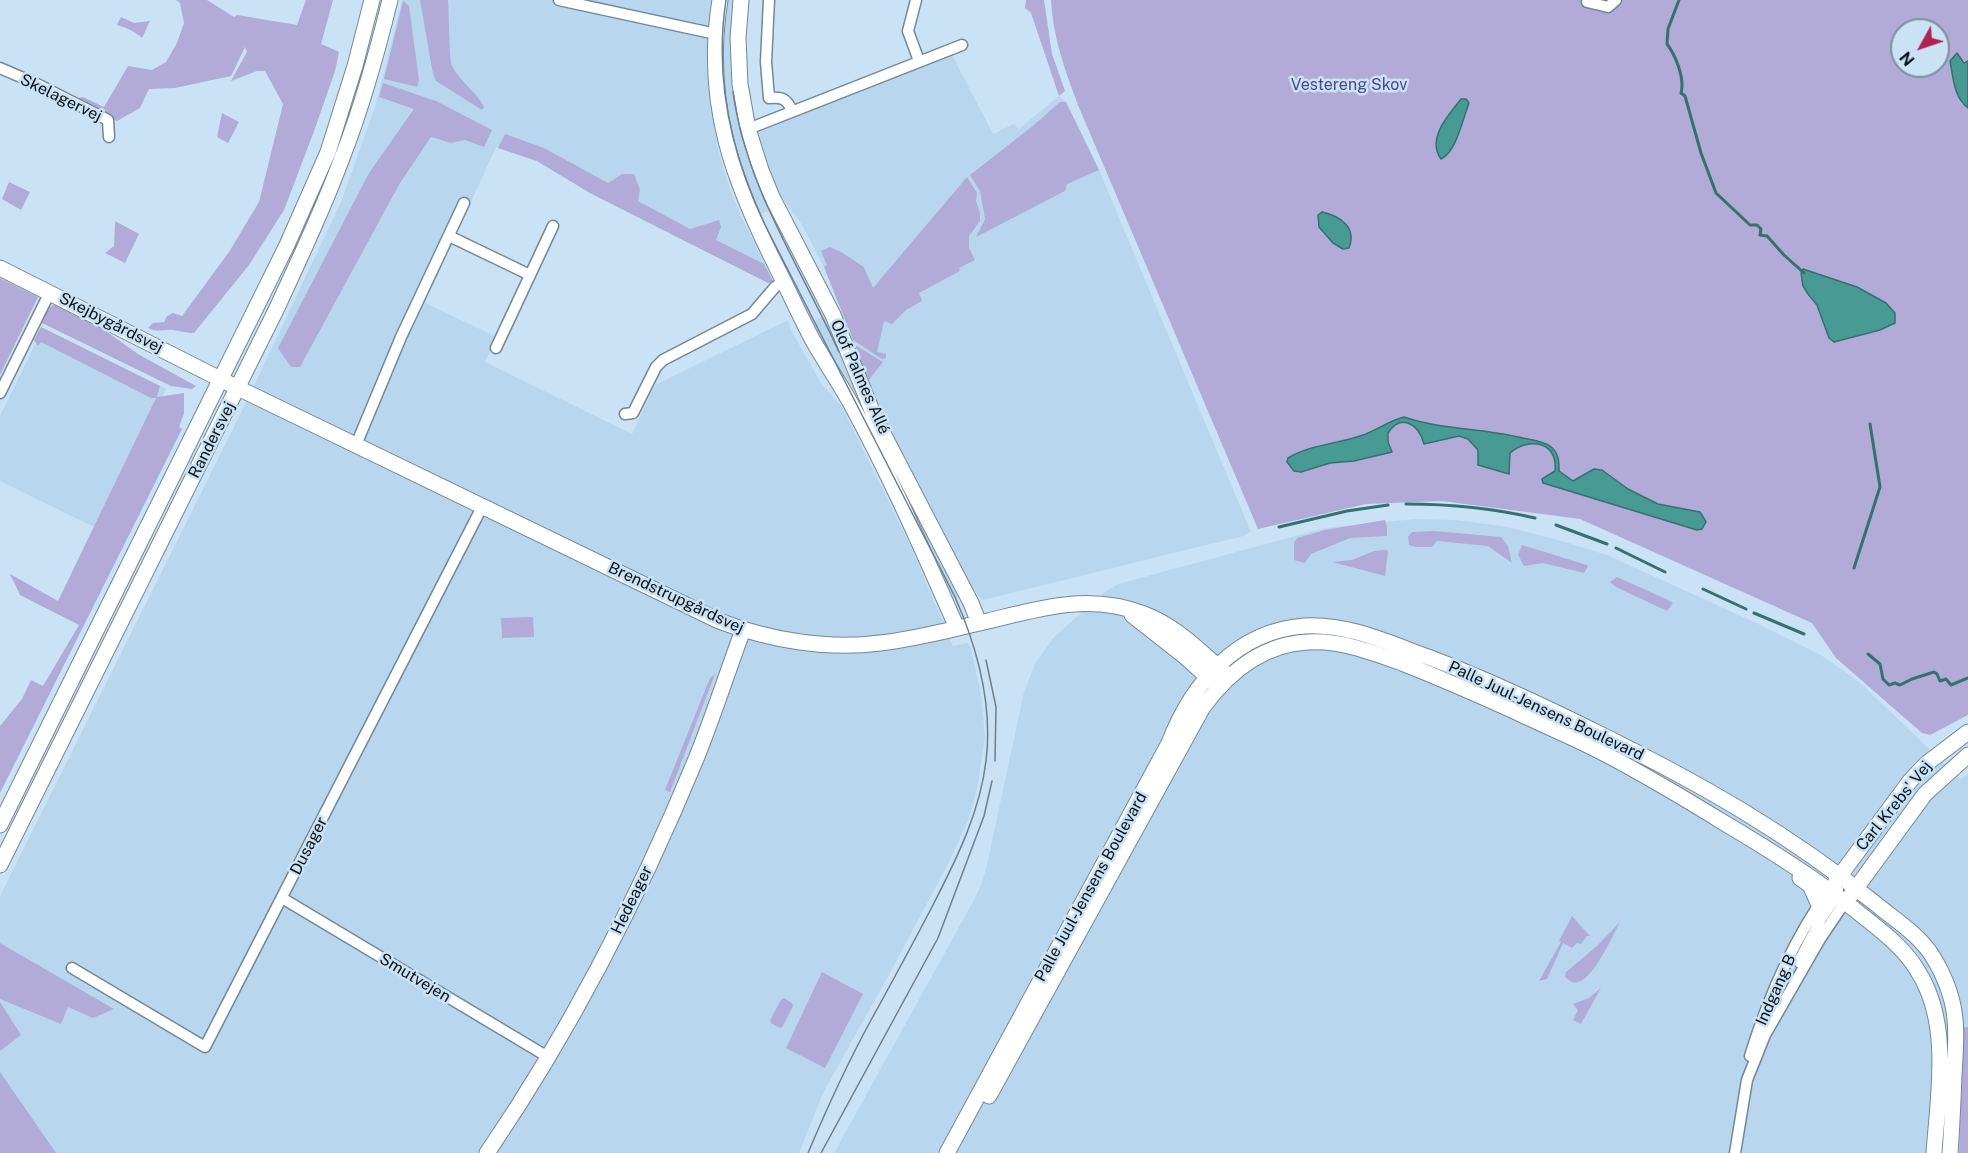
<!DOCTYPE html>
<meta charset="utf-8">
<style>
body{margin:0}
#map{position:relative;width:1968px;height:1153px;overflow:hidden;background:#cae2f5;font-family:"Public Sans",sans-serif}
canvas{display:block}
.north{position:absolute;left:1890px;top:18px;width:60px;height:60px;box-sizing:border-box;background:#cae2f5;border:2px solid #7d8e9c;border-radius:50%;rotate:230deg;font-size:16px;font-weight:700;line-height:24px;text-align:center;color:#091117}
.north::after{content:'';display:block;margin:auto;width:21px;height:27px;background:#b22250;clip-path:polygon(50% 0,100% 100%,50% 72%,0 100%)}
</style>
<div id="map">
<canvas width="1968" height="1153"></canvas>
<div class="north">N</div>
</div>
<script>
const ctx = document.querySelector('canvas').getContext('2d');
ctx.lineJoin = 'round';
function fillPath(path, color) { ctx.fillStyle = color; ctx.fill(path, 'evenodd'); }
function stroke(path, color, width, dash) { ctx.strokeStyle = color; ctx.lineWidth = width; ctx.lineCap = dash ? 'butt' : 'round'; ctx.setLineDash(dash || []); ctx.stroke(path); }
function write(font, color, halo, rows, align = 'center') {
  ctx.font = font + ' "Public Sans",sans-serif'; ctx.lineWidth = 5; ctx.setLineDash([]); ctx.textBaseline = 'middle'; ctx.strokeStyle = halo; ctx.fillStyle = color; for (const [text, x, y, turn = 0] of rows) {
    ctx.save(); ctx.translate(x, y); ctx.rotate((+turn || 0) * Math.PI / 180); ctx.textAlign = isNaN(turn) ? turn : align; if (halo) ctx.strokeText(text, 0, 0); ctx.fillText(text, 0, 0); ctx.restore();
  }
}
fillPath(new Path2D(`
 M402,0H712L708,64L713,119L720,157L731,192L743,220L773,281L768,283L590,193L537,161L496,147L425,303L497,337L485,362L632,434L655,385L788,320L791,330L821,383L842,407L911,547L953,646L967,643L970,645L981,693L985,736L978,785L968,821L949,862L890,973L823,1093L799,1153H0V896L238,419L341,202L375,107Z
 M723,0H738L735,51L775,208L755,217L721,98Z
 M951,53L993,134L1014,124L1019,129L1059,96L1066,102L1099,170L1251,532L1243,536L983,600L971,587L885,419L852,343L853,340L824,267L802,225L781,196L767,165L757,133Z
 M829,314L964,596L954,599L852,401L808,324Z
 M43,328L166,389L98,529L0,481V416Z
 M1415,519L1456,520L1508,527L1565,542L1607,555L1752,621L1821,655L1859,682L1961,779L1968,774V1027L1964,1028L1959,1153H834L974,900L981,885L986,869L1024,692L1035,664L1054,637L1106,591L1118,584L1325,528Z`), '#b8d7ee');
fillPath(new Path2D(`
 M176,0H207L234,17L237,15L297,25L306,0H333L321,44L339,52L335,71L313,134L284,210L249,265L194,333C186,333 181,331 173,330C164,329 158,333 148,328L153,323L164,322L167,316L173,313L182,316L229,252L259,202L283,104L265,71H257L231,81L247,52L245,47L231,76L175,88L149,89L140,108L117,121L72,99L83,97L104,107L128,66L152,70L166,62L177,43L184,23L180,3Z
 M420,0H448C449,12 449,59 452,66C460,82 477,92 484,107L482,110L436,81L433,74Z
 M1026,0H1044L1052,54L1065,91L1059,96L1031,13L1025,8Z
 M1051,0H1968V61H1950L1961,103L1968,108V715L1930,735L1922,733L1836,658L1812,623L1580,519L1442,501L1366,504L1258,529L1078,105C1065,70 1053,38 1051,0ZM1902,30H1938V66H1902Z
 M403,1L409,6L419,80L417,87L384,79Z
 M121,17L134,23L150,21L142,38C134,31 127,28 117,25Z
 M383,83L436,101L492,130L484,147L465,140L451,143L431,137L400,183L300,367H291L278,348L369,173L414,109L379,97Z
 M1060,102H1066L1099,170L1067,184L1065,191L976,237L985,219L980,191L970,175L1034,125Z
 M222,113L239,122L228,143L217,137Z
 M505,134L544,148L608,183L622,174H634L640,190L638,201L690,229L719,220L721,227L716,240L764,264L773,281L768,283L590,193L537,161L498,148Z
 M967,177L977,193L976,201L980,213V221L969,236V248L975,260L959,268L960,271L919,293L922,301L906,310L892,324L884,321L877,352L886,354V358L882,359L853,340L824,267L827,265L821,251L830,247L841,252L864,267L873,288Z
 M9,182L30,192L21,210L2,199Z
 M115,221L139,234L125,263L105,253L114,246Z
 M0,278L38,297L0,375Z
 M55,304L97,325L138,354L196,386L192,389L171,386L40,322L47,309Z
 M41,327L160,386L157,397L184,393V413L179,427L182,429L0,793V726L22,699L31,680L43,686L79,625L20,595L10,574L58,601L156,398H151L41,342L38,346L34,340Z
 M852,343L883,362L868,381Z
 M1385,520L1387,527V536L1350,538L1311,554L1305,563L1294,560V543L1297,538L1325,530Z
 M1434,531L1501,537L1508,546L1512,563L1488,546L1437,541L1432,547H1415L1409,545L1408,537L1412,532Z
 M1522,545L1587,565L1588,566L1584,573L1543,563L1524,566L1518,555Z
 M1387,550L1388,552L1385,576L1332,562L1352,560L1374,551Z
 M1617,577L1666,599L1673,603L1667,611L1616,587L1610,582Z
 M533,617L534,637L502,638L501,618Z
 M715,674L670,792L665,790L710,678Z
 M1572,916L1590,936H1587L1581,944L1577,943L1572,948L1563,943L1547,979L1539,981L1561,942L1559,941Z
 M1620,922C1612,937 1594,978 1578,982C1573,984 1569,980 1565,977L1566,972L1597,946Z
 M0,943L114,1009L93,1018L68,1007L61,1024L0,999Z
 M822,972L863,994L825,1068L786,1048Z
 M1601,988L1581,1024L1573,1020L1578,1010L1573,1004L1589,998Z
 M784,998L792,1003L793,1006L783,1026L780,1028L771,1023L770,1020L781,1000Z
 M0,1002L21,1035L0,1051Z
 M1964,1027H1968V1153H1959Z
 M0,1072L56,1153H0Z`), '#b2abd7');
const water = new Path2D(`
 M1957,53L1964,63L1968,61V108C1954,98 1953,77 1950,61Z
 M1461,99H1466L1469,103C1463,118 1456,153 1441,159C1426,138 1449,115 1461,99Z
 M1322,212C1341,216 1357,228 1349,248L1343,249L1333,243L1319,227L1318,215Z
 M1803,269L1857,287L1886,303L1895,313V323L1880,330L1834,342L1829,338L1817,305L1808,294L1803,286L1801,273Z
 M1404,417C1442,430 1484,428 1523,438C1532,440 1543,441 1550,446C1559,453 1559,461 1559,471L1573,481L1594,469L1602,470L1628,489L1658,504L1700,512L1706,522L1702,529L1697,530L1543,483L1542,479L1555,471C1558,441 1529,437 1510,453L1509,474L1478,465V450L1468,439L1459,436L1424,444C1419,424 1401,413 1388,433V442L1392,452L1354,461L1330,463L1301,472L1294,471L1287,462L1288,458C1309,445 1336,444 1360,436C1376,431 1388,421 1404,417Z`);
fillPath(water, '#489a95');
stroke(water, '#35716f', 1.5);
stroke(new Path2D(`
 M1679,0L1668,29L1667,44C1676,56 1685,79 1681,93L1685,96L1701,153L1716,193L1750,225H1757L1761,229L1760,235L1767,236L1784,255L1804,273
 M1406,504C1450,504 1492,508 1535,518
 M1556,525L1607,544
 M1279,527L1347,511L1388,505
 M1616,548L1665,572
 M1854,568L1880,487L1870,424
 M1703,589L1746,609
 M1754,613L1804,634
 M1868,654L1880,664L1883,679L1889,685L1895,683L1900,685L1912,679L1934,672L1937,674L1940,681L1946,679L1951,685L1968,678`), '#35716f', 3);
const street = new Path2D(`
 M559,0L716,34
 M769,0L766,62L769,98C783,97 787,99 792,111
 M916,0L908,31L919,61
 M1587,2L1608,7L1616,0
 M0,68L37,84L108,120L109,137
 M748,129L962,45
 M449,236L530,275
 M496,348L553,226
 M0,393L50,292
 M625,414L633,413L656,367L663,360L752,314L775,287L783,282
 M356,445L401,337L464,203
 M282,898L548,1057
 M1800,963V959L1821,919L1837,896L1838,890
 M72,968L205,1047L482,507
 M1750,1056C1768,998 1793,940 1829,890
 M1735,1153L1747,1080L1765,1035L1820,939L1845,902`);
const secondary = new Path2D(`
 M720,0C703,104 734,184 780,274C791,296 801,318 812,339C824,360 838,381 850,402C890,475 923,551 957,628
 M741,0L738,38L740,84L748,129L761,170L772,197L833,315L875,418L971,603L979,623
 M0,268L238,388L719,621C769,640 827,650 880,643C916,639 953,629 988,621C1041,608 1089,593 1144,614C1176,626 1200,651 1225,673
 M1132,615L1183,655L1213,682
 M0,825L287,245L328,152L355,66L372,0
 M0,865L276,310C299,260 323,210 342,158C362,107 377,53 390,0
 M1800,878L1810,885L1819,905
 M1836,881L1910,781L1926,764L1968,732
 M1851,895L1925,794L1968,755
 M989,1096L1203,707C1228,673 1263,644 1308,642C1340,640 1372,652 1402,663C1440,678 1477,694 1514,711C1545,726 1577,739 1607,755C1647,776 1687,800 1726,824C1770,850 1813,877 1854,909C1877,928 1904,946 1919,973C1951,1025 1938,1095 1934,1153
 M487,1153C571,1030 639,897 696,759C713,717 727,673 743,630
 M947,1153L1169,743C1192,683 1237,631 1304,626C1347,623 1389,643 1428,657C1489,680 1548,708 1606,737C1705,786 1790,835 1876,904C1895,920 1920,935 1933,957C1944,975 1953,998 1955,1019C1957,1037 1955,1057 1954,1075C1953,1101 1952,1127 1950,1153`);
stroke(street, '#728899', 13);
stroke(secondary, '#728899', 17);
stroke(street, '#fff', 10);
stroke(secondary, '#fff', 15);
stroke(new Path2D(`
 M726,0C714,79 731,154 765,225L955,597C977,647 993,705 986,761C980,811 958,856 935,901C914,942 892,982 870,1022C847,1064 827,1108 808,1153
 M733,92C746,187 800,266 839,352
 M986,660L996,707L995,761
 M821,1153L938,938L984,816L992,781`), '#6e7e8b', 1.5);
write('16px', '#534388', '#cae2f5', [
 ["Vestereng Skov",1349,85]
]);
write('16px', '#091117', '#cae2f5', [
 ["Skelagervej",61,98,26],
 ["Skejbygårdsvej",111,323,27],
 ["Olof Palmes Allé",860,377,66],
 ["Randersvej",212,440,-63],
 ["Brendstrupgårdsvej",676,598,25],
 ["Palle Juul-Jensens Boulevard",1546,711,25],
 ["Carl Krebs' Vej",1894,806,-51],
 ["Dusager",309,846,-63],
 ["Palle Juul-Jensens Boulevard",1091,887,-61],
 ["Hedeager",632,900,-64],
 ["Smutvejen",415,978,31],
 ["Indgang B",1776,990,-66]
]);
</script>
